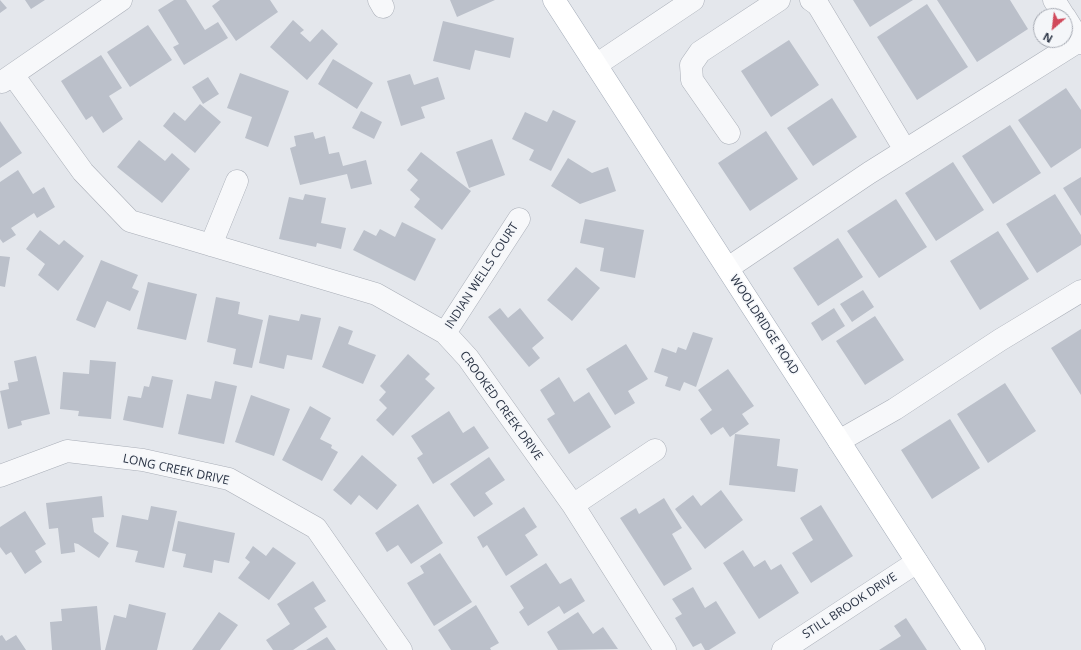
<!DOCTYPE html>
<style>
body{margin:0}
#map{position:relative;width:1081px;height:650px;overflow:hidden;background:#e4e7ec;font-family:"Open Sans",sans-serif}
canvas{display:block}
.north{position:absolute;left:1033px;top:8px;width:40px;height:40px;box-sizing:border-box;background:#f4f6f9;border:1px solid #a4a8b1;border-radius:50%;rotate:208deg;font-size:11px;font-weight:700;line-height:16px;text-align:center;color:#2b3445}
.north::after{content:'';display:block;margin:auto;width:14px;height:18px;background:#d1495b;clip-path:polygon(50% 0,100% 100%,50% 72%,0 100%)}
</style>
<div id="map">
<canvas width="1081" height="650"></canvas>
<div class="north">N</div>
</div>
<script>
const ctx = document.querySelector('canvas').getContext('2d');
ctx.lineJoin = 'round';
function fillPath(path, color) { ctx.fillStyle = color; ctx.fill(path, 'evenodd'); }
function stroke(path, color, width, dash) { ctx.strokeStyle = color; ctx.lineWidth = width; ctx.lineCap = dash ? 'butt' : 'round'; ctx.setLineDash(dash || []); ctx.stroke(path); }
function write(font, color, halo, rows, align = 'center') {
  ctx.font = font + ' "Open Sans",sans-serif'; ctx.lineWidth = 3; ctx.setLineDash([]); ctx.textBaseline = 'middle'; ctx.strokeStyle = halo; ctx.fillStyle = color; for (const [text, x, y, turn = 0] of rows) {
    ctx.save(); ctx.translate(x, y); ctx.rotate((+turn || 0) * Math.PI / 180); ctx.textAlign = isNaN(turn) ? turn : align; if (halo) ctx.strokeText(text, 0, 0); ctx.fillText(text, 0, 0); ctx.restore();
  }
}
fillPath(new Path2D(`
 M0,0L7,8L0,13Z
 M25,0H45L31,9Z
 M174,0H186L205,30L218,22L228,38L184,65L173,47L179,44L158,10Z
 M220,0H270L278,12L236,41L212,6Z
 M450,0H495L457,17Z
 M853,0H913L870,27Z
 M937,0H1010L1028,29L977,62Z
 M927,4L968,67L917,100L877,37Z
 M293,20L304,30L300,33L310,42L322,29L338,44L307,80L270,47Z
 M443,21L514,38L510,58L475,50L470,70L433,61Z
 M148,25L172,60L130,87L107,52Z
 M789,40L819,85L771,117L741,71Z
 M101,55L122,88L109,96L123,119L103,133L92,116L86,120L61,81Z
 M333,59L373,83L357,109L318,84Z
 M240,73L289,91L268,147L245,138L252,117L227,108Z
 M410,74L414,85L438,77L445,99L421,107L425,118L401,126L387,81Z
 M208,77L219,94L203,104L192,87Z
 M1066,88L1081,110V148L1051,168L1018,120Z
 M832,98L857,137L813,166L787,128Z
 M200,104L221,122L195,153L163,126L174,112L185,121Z
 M553,110L576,121L551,171L529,160L534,150L512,139L525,112L547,122Z
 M361,111L382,122L374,139L352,128Z
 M0,121L22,153L0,168Z
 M1010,125L1041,173L993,204L962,156Z
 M766,131L798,179L750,211L718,163Z
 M313,132L315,139L325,136L329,154L339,152L343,166L366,160L372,184L351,189L347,174L300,185L290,148L296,146L294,136Z
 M492,139L505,175L469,188L456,152Z
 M139,140L165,161L172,153L190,169L162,203L117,167Z
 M421,152L471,191L442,230L414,207L420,199L410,190L418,180L407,170Z
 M568,158L592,173L608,167L616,191L580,204L551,186Z
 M953,162L984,210L936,241L905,193Z
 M18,170L33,194L44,187L55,207L37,218L34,213L11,228L16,235L3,243L0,239V182Z
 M1081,177V216L1063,188Z
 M305,194L326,198L321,223L346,228L341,249L317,243L316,247L279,239L289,197L303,200Z
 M1055,194L1081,235V245L1037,273L1006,224Z
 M896,199L927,247L879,278L847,231Z
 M585,219L644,230L635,278L600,271L604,248L580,243Z
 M402,222L436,239L415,281L353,250L364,230L376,236L380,229L395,237Z
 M40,230L59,245L64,240L84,256L58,291L38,275L45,264L26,249Z
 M998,231L1029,279L980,310L950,261Z
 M838,238L863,277L818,306L793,268Z
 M0,256L10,257L5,287L0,286Z
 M101,260L138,275L132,288L139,291L130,311L107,301L95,328L76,320Z
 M576,267L600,288L572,321L547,300Z
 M148,282L197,294L186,340L137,329Z
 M863,290L874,307L852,322L840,304Z
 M216,297L240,302L238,314L263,320L252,368L233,364L236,349L207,342Z
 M500,308L508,318L520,308L544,338L532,348L540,358L529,367L488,317Z
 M834,308L845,326L822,341L811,323Z
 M301,314L321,318L312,360L287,355L284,369L259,363L269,315L299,321Z
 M875,316L904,360L865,385L836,341Z
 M339,326L353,331L348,344L376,355L363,384L322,367Z
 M1081,329V395L1051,348Z
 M693,332L713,338L696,387L684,382L680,391L665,386L668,377L654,372L662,348L676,353L678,347L686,350Z
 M626,344L648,379L628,391L635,403L615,415L586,369Z
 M408,354L430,374L425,379L435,388L393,436L376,420L387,408L379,400L386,392L380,386Z
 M36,356L50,414L21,421L22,425L8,429L0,391L9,389L8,383L18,381L14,361Z
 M90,360L116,362L111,419L78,416L79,411L60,409L63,372L89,374Z
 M728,369L754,406L742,414L749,424L730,437L723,427L711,435L700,419L712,410L698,390Z
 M152,376L173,380L163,428L123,420L128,396L141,398L144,386L149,387Z
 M559,377L574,402L589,392L611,427L569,454L547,419L555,414L540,390Z
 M215,381L237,386L224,444L178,434L187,394L211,399Z
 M1005,383L1036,431L988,463L957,414Z
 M251,395L290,409L274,456L235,442Z
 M310,406L331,418L320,439L332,445L331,448L338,452L322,481L282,460Z
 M449,411L463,433L474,426L489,448L433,484L417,458L423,454L411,436Z
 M950,419L980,468L932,499L901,450Z
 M735,434L780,439L777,466L798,469L795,492L729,485Z
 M362,455L397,485L377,510L359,495L351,505L333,490Z
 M489,457L505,480L485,493L493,504L474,517L450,484Z
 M721,490L743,520L705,549L675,509L693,495L701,506Z
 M102,496L104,517L92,518L94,532L109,543L99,558L78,544L74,543L75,552L61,554L58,528L49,529L46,503Z
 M664,498L682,528L672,534L692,569L664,586L620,518L636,508L639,514Z
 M418,504L443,543L411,564L398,545L387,552L375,533Z
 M821,505L853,556L811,583L792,553L813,540L800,518Z
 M151,506L177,511L164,568L135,562L138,551L116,547L122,515L148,520Z
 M524,507L537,527L525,535L538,555L506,576L487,545L483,548L477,537Z
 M25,511L46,544L35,551L42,562L25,574L11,552L6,555L0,547V527Z
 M178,521L235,533L229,563L214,560L212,573L183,567L186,554L172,551Z
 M253,546L266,556L273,547L296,563L269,600L238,578L250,562L245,558Z
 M743,550L754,567L765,560L771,570L781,564L799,593L759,619L723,563Z
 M440,553L472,602L434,626L407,583L424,573L420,566Z
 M546,563L560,584L571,578L585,601L564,614L559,606L528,626L519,612L524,608L510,586Z
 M313,581L326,601L314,608L327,627L293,650H273L266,640L290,624L277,604Z
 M693,587L705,608L716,601L736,633L709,650H705L701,643L693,647L675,618L682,614L672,599Z
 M129,604L166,613L157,650H105L114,615L126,618Z
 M476,605L499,643L490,648L491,650H451L438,630Z
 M97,606L101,650H52L50,622L62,621L61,609Z
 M219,612L238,625L220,650H192Z
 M578,612L593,634L603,627L618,649L558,650L547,632Z
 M906,618L927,650H879L901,636L894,626Z
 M2,635L6,641L16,635L26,650H0V636Z
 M327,637L336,650H306Z`), '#bbc0ca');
const minor = new Path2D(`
 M379,0L383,7
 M811,0L818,5L905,150
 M1054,0L1064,16
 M1065,17L1081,43
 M596,65L693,0
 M13,75L83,172L130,221L376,294L445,333L468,358L573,505L665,650
 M2,82L121,0
 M729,133L692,80L691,65L700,52L779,0
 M211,245L237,181
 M728,268L869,173L1079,41
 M445,333L519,219
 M839,441L895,409L1000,340L1081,291
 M0,476L67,451L143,460L229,479L316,528L401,650
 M573,505L655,450
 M783,650L917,562`);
const major = new Path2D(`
 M554,0L974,650`);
stroke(minor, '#a9aeb7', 23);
stroke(major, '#a3abb8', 23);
stroke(minor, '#f7f8fa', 22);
stroke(major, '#fff', 22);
write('12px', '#2b3445', '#f4f6f9', [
 ["INDIAN WELLS COURT",482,276,-57],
 ["WOOLDRIDGE ROAD",764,325,57],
 ["CROOKED CREEK DRIVE",501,406,54],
 ["LONG CREEK DRIVE",176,470,12],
 ["STILL BROOK DRIVE",850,606,-33]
]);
</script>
